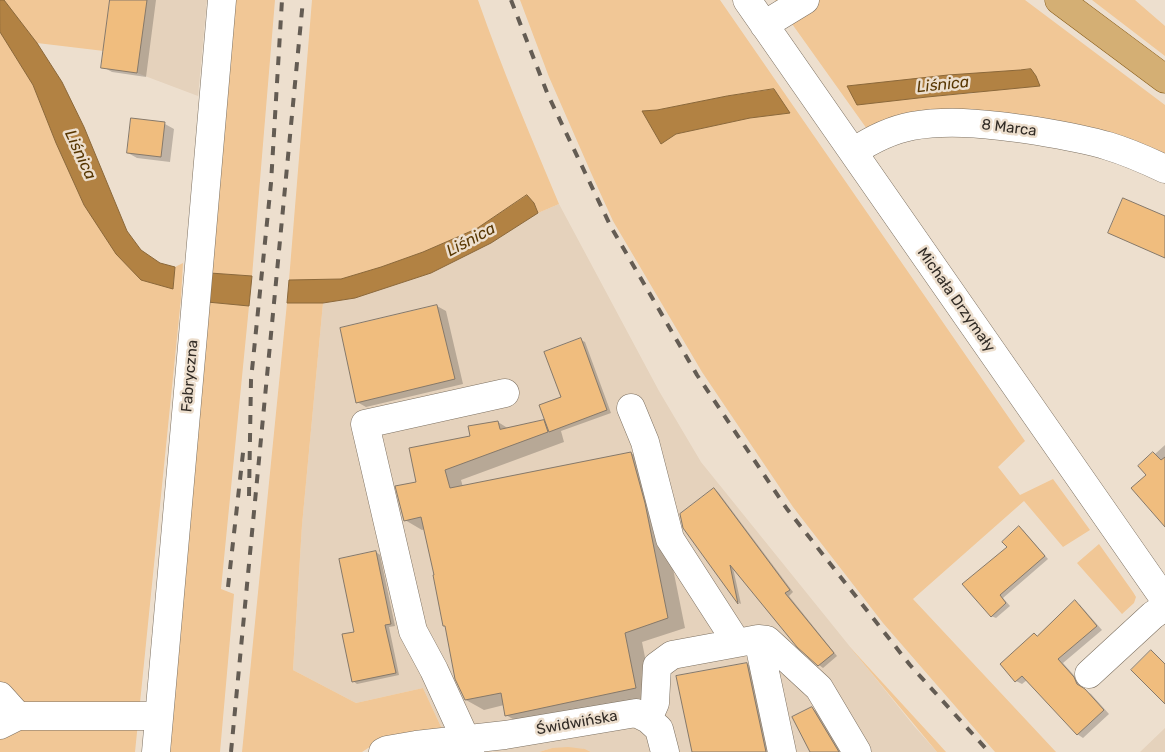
<!DOCTYPE html>
<meta charset="utf-8">
<style>
body{margin:0}
canvas{display:block;background:#eddfce}
</style>
<canvas width="1165" height="752"></canvas>
<script>
const ctx = document.querySelector('canvas').getContext('2d');
ctx.lineJoin = 'round';
function fillPath(path, color) { ctx.fillStyle = color; ctx.fill(path, 'evenodd'); }
function stroke(path, color, width, dash) { ctx.strokeStyle = color; ctx.lineWidth = width; ctx.lineCap = dash ? 'butt' : 'round'; ctx.setLineDash(dash || []); ctx.stroke(path); }
function write(font, color, halo, rows, align = 'center') {
  ctx.font = font + ' Rubik,sans-serif'; ctx.lineWidth = 5; ctx.setLineDash([]); ctx.textBaseline = 'middle'; ctx.strokeStyle = halo; ctx.fillStyle = color; for (const [text, x, y, turn = 0] of rows) {
    ctx.save(); ctx.translate(x, y); ctx.rotate((+turn || 0) * Math.PI / 180); ctx.textAlign = isNaN(turn) ? turn : align; if (halo) ctx.strokeText(text, 0, 0); ctx.fillText(text, 0, 0); ctx.restore();
  }
}
fillPath(new Path2D(`
 M110,0H207L198,96L137,73Z
 M559,204L659,391L701,462L914,726L937,752H591L585,749L552,748L539,752H453L423,688L356,703L293,670L302,525L323,303L355,298L431,273L491,243L538,213Z
 M1165,728V752H1140Z`), '#e5d2bc');
fillPath(new Path2D(`
 M4,0H110L104,51L37,43Z
 M235,0H275L252,276L210,273Z
 M312,0H478C502,69 531,137 559,204L538,213L534,203L527,195L476,229L423,252L381,267L341,279L289,280Z
 M520,0H720L1025,441L998,467L1020,495L1053,479L1090,530L1063,547L1024,501L913,599L1056,752H995L883,623L793,507L702,372L613,221L592,175L549,77ZM774,89L789,113L750,118L676,134L661,144L642,111L657,110L727,96Z
 M775,0H1025L1165,105V158L1147,151L867,129ZM1031,69L976,93L927,97L1020,70Z
 M1092,0H1135L1165,26V56Z
 M0,32L33,85L56,143L84,205L173,289L175,267L183,263L181,298L135,752H0Z
 M207,302L249,306L221,589L234,594L220,752H167Z
 M287,303H323L302,525L293,670L356,703L423,688L443,731L376,743L362,752H242Z
 M1099,544L1133,592L1136,597L1134,603L1122,614L1077,563Z
 M849,646L937,742L946,752H937Z
 M568,747L585,749L591,752H539L552,748Z`), '#f1c796');
const water = new Path2D(`
 M0,0H4L37,43L62,82L84,127L127,231L141,250L160,263L175,267L173,289L141,280L116,254L84,205L56,143L33,85L0,32Z
 M1031,69L1036,76L1040,86L927,97L857,105L847,86L948,75L1020,70Z
 M774,89L790,113L750,118L676,134L661,144L642,111L657,110L727,96Z
 M527,195L534,203L538,213L491,243L431,273L355,298L323,303H287L289,280L341,279L381,267L423,252L476,229Z
 M210,273L252,276L249,306L207,302Z`);
fillPath(water, '#b28243');
stroke(water, '#8b683a', 1);
fillPath(new Path2D(`
 M112,0H156L146,77L112,72L103,67Z
 M165,124L174,129L170,162L137,158L128,153Z
 M437,306L446,311L463,384L366,407L357,402Z
 M581,340L585,342L611,413L561,431L564,442L461,480L463,487L631,453L648,463L662,514L685,628L642,642L653,698L523,725L506,715L504,705L484,710L466,700L425,529L422,530L405,520L417,483L471,437L498,422L509,429L544,421L547,423L562,398Z
 M1165,445V525L1148,475L1155,454Z
 M714,489L718,492L793,592L789,596L837,656L823,668L819,665L733,568L741,604L739,603L685,528Z
 M1019,528L1023,530L1048,559L1003,598L1010,606L996,618L991,616L1009,547Z
 M376,552L380,555L395,626L389,627L399,675L357,684L353,681L355,633Z
 M1075,602L1080,605L1102,630L1063,663L1079,681L1083,689L1091,694L1109,714L1083,738L1077,734L1027,680L1022,684L1016,681L1001,665L1038,637Z
 M747,664L755,669L774,752H693Z
 M812,708L816,711L841,752H811Z`), '#0003');
const building = new Path2D(`
 M110,0H147L137,73L101,68Z
 M131,118L165,122L161,157L127,153Z
 M1123,198L1165,216V258L1108,233Z
 M437,305L455,379L356,403L340,328Z
 M581,338L607,410L549,432L539,405L561,397L544,352Z
 M544,420L548,432L445,470L450,488L631,452L645,503L668,618L625,633L636,688L505,716L501,693L465,700L455,679L445,626H443L433,575H434L421,517L404,521L395,486L416,482L409,448L470,436L468,426L498,421L500,429Z
 M1153,452L1161,460L1165,457V527L1131,488L1146,475L1138,466Z
 M714,488L790,590L785,593L834,653L818,666L797,647L730,565L738,604L683,528L680,514Z
 M1019,526L1045,556L1000,595L1006,603L991,617L962,584L1007,547L1002,542Z
 M376,551L391,624L385,625L396,673L352,682L342,634L354,632L339,559Z
 M1075,600L1097,626L1058,659L1074,677L1077,684L1085,689L1104,710L1077,735L1022,676L1015,682L1000,664L1034,633L1037,636Z
 M1151,650L1165,664V704L1131,670Z
 M747,663L766,752H692L676,676Z
 M812,707L839,752H810L792,717Z`);
fillPath(building, '#f0bd7e');
stroke(building, '#86796a', 1);
const minor = new Path2D(`
 M747,0L1165,600
 M764,25L805,0
 M853,152C871,140 891,130 912,126C953,119 996,125 1037,131C1061,135 1085,139 1108,146C1128,152 1146,160 1165,169
 M631,408L645,442L670,539L737,643L758,639L767,640L819,688L857,752
 M758,639L782,752
 M1089,674L1153,615L1165,607
 M0,696L18,716
 M648,719L655,703L657,666L672,655L737,643
 M0,725L18,716H159
 M156,752L194,324L222,0
 M383,752L387,750L416,745L505,735L636,713L648,719L659,729L665,752
 M470,752L466,740L434,670L413,631L365,424L505,393`);
const major = new Path2D(`
 M1059,0L1165,79`);
stroke(minor, '#7d7162', 29);
stroke(major, '#895e1c', 29);
stroke(minor, '#fff', 28);
stroke(major, '#d4af74', 28);
stroke(new Path2D(`
 M511,0L548,95L611,227L697,375L787,509L910,665L989,752
 M249,496L251,380L271,183L282,0
 M228,587L244,444
 M231,752L303,0`), '#645c53', 4, [9, 9]);
write('15px', '#312b25', '#eddfce', [
 ["8 Marca",1009,128,7],
 ["Michała Drzymały",956,300,55],
 ["Fabryczna",190,376,-85],
 ["Świdwińska",577,723,-10]
]);
write('italic 16px', '#583702', '#eddfce', [
 ["Liśnica",943,85,-6],
 ["Liśnica",80,155,65],
 ["Liśnica",471,240,-28]
]);
</script>
